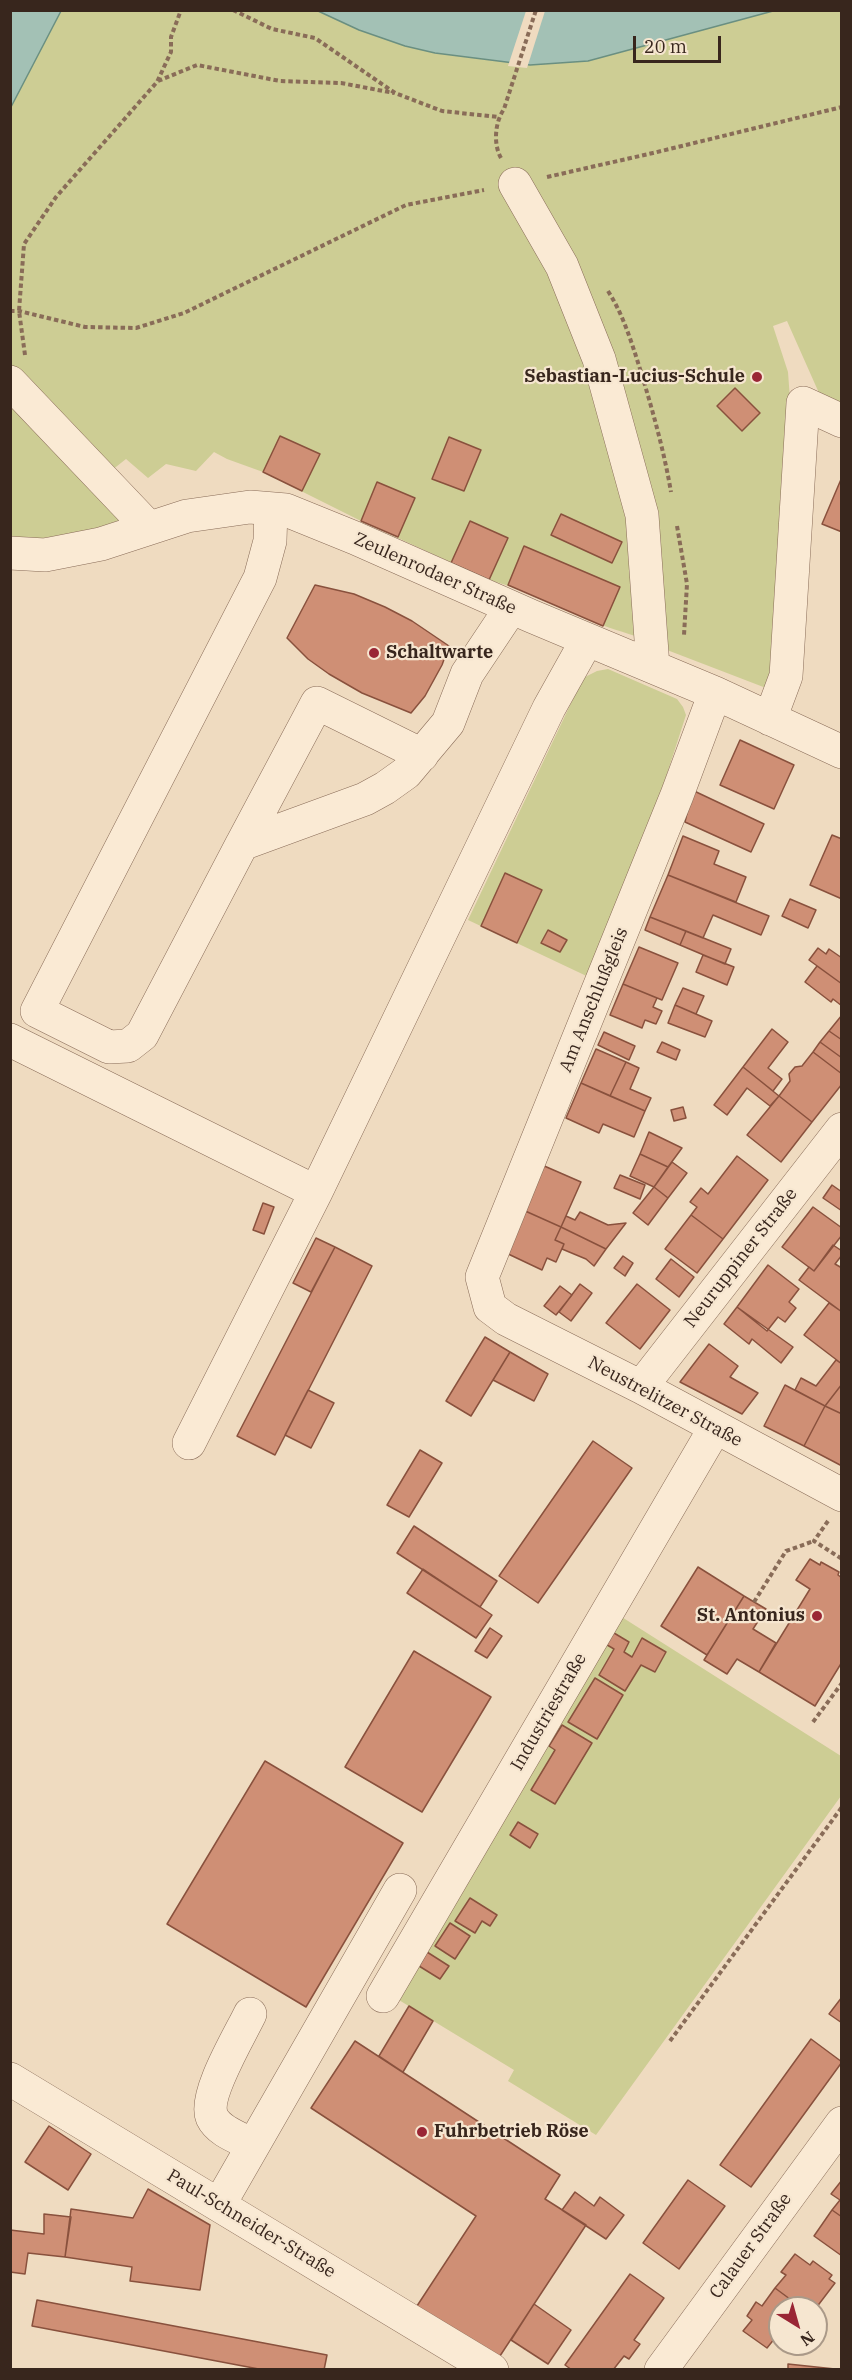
<!DOCTYPE html>
<meta charset="utf-8">
<style>
body{margin:0}
#map{position:relative;width:852px;height:2380px;overflow:hidden;background:#efdbc0;font-family:"IBM Plex Serif",serif}
canvas{display:block}
.frame{position:absolute;inset:0;border:12px solid #38261d;pointer-events:none}
.north{position:absolute;left:768px;top:2296px;width:60px;height:60px;box-sizing:border-box;background:#f6e6d0;border:2px solid #a98;border-radius:50%;rotate:143deg;font-size:16px;font-weight:700;line-height:24px;text-align:center;color:#38261d}
.north::after{content:'';display:block;margin:auto;width:21px;height:27px;background:#9a2635;clip-path:polygon(50% 0,100% 100%,50% 72%,0 100%)}
.scale{position:absolute;left:633px;top:36px;width:88px;height:27px;box-sizing:border-box;border:3px solid #38261d;border-top:0;padding-left:8px;font-size:18px;line-height:21px;white-space:nowrap;color:#38261d;-webkit-text-stroke:4px #f6e6d0;paint-order:stroke}
</style>
<div id="map">
<canvas width="852" height="2380"></canvas>
<div class="frame"></div>
<div class="north">N</div>
<div class="scale">20 m</div>
</div>
<script>
const ctx = document.querySelector('canvas').getContext('2d');
ctx.lineJoin = 'round';
function fillPath(path, color) { ctx.fillStyle = color; ctx.fill(path, 'evenodd'); }
function stroke(path, color, width, dash) { ctx.strokeStyle = color; ctx.lineWidth = width; ctx.lineCap = dash ? 'butt' : 'round'; ctx.setLineDash(dash || []); ctx.stroke(path); }
function write(font, color, halo, rows, align = 'center') {
  ctx.font = font + ' "IBM Plex Serif",serif'; ctx.lineWidth = 4.5; ctx.setLineDash([]); ctx.textBaseline = 'middle'; ctx.strokeStyle = halo; ctx.fillStyle = color; for (const [text, x, y, turn = 0] of rows) {
    ctx.save(); ctx.translate(x, y); ctx.rotate((+turn || 0) * Math.PI / 180); ctx.textAlign = isNaN(turn) ? turn : align; if (halo) ctx.strokeText(text, 0, 0); ctx.fillText(text, 0, 0); ctx.restore();
  }
}
fillPath(new Path2D(`
 M61,11H318L359,30L405,46L435,53L530,65L588,61L773,11H841V411L823,402L787,321L773,326L788,372L792,427L776,675L766,688L654,645C638,635 620,632 602,625C564,611 528,590 489,580L361,521L263,472L227,459L214,452L196,471L166,464L148,478L126,459L107,474L11,371L10,107Z
 M10,399L130,515C102,531 43,541 11,539Z
 M608,669L677,699L683,707L686,715L621,916L595,980L468,920L583,678L597,671Z
 M617,1614L841,1756V1796L596,2135L508,2081L514,2070L389,1994Z`), '#cdcd94');
const water = new Path2D(`
 M11,10L61,11L11,107L10,11Z
 M318,11H773L588,61L530,65L435,53L405,46L359,30Z`);
fillPath(water, '#a3c1b5');
stroke(water, '#6a8f81', 1.5);
fillPath(new Path2D(`
 M526,11H545L527,68L508,66Z`), '#efdbc0');
const building = new Path2D(`
 M735,388L760,413L742,431L717,406Z
 M280,436L320,454L302,491L263,472Z
 M449,437L481,450L464,491L432,479Z
 M842,477V532L822,524Z
 M377,482L415,498L398,537L361,521Z
 M561,514L622,542L612,563L551,535Z
 M470,521L508,538L489,580L451,563Z
 M524,546L620,587L603,626L508,585Z
 M315,585L354,594L385,607L412,621L449,646L442,665L425,696L411,713L362,693L329,674L308,659L287,638Z
 M740,740L794,765L774,809L720,785Z
 M692,790L764,824L751,852L685,822Z
 M832,835L842,839V899L810,885Z
 M683,836L719,851L714,864L746,877L736,902L668,875Z
 M505,873L542,890L517,943L481,926Z
 M668,875L769,916L761,935L713,915L703,938L650,917Z
 M790,899L816,910L808,928L782,916Z
 M650,917L686,931L680,945L645,930Z
 M548,930L567,940L560,952L541,943Z
 M686,931L731,949L725,964L680,945Z
 M639,947L678,963L662,1000L623,984Z
 M818,948L826,954L829,949L842,958V984L809,960Z
 M703,955L734,967L727,985L696,972Z
 M817,966L842,984V1006L833,999L831,1002L805,982Z
 M623,984L657,998L653,1007L662,1011L656,1024L645,1020L642,1028L610,1015Z
 M683,988L704,996L696,1014L675,1005Z
 M675,1005L712,1021L705,1037L668,1023Z
 M842,1015V1040L829,1031Z
 M772,1029L788,1042L768,1068L782,1079L773,1091L743,1067Z
 M829,1031L842,1040V1058L820,1042Z
 M604,1032L635,1046L629,1060L598,1045Z
 M662,1042L680,1050L676,1060L657,1052Z
 M820,1042L842,1058V1074L813,1052Z
 M596,1049L626,1062L610,1096L581,1083Z
 M813,1052L842,1074V1084L812,1122L779,1096L790,1081L789,1074L795,1067L802,1066Z
 M626,1062L639,1068L630,1089L651,1098L645,1111L610,1096Z
 M743,1067L779,1096L770,1106L747,1088L727,1115L714,1105Z
 M581,1083L645,1111L634,1137L603,1124L599,1133L566,1118Z
 M779,1096L812,1122L781,1162L747,1135Z
 M683,1107L686,1118L674,1121L671,1110Z
 M649,1132L682,1148L668,1167L640,1154Z
 M640,1154L668,1167L654,1187L630,1176Z
 M737,1156L768,1180L723,1239L691,1215L697,1207L690,1202L701,1188L708,1194Z
 M672,1162L687,1173L668,1198L654,1187Z
 M542,1165L581,1182L561,1227L523,1210Z
 M620,1175L645,1185L640,1199L614,1188Z
 M832,1185L842,1192V1211L823,1198Z
 M654,1187L668,1198L648,1225L633,1213Z
 M263,1203L274,1207L264,1234L253,1230Z
 M813,1207L842,1228V1235L814,1271L782,1247Z
 M523,1210L561,1227L555,1240L564,1244L556,1262L547,1258L542,1270L504,1252Z
 M580,1212L608,1225L626,1223L606,1249L561,1227L566,1216L575,1220Z
 M691,1215L723,1239L697,1273L665,1249Z
 M561,1227L606,1249L594,1266L586,1259L562,1249L564,1244L555,1240Z
 M316,1238L335,1247L311,1292L293,1283Z
 M833,1245L842,1251V1255L835,1264L842,1268V1312L799,1280L809,1267L814,1271Z
 M335,1247L372,1266L275,1455L237,1436Z
 M623,1256L633,1263L625,1276L614,1268Z
 M671,1259L694,1277L679,1297L656,1279Z
 M768,1265L799,1289L789,1302L796,1308L785,1322L778,1317L767,1331L737,1307Z
 M580,1284L592,1293L571,1321L559,1312Z
 M637,1284L670,1310L640,1349L606,1323Z
 M560,1286L572,1295L556,1315L544,1306Z
 M829,1303L842,1312V1364L804,1335Z
 M737,1307L793,1347L781,1363L752,1339L749,1344L724,1324Z
 M485,1337L510,1352L471,1416L446,1401Z
 M709,1344L738,1366L730,1377L758,1393L742,1414L680,1382Z
 M510,1352L548,1374L534,1401L493,1380Z
 M836,1360L842,1364V1384L825,1406L795,1390L801,1378L816,1386Z
 M842,1384V1414L825,1406Z
 M785,1385L825,1406L804,1446L764,1426Z
 M308,1390L334,1403L311,1448L285,1435Z
 M825,1406L842,1414V1466L804,1446Z
 M593,1441L632,1468L538,1603L499,1576Z
 M420,1450L442,1463L409,1517L387,1505Z
 M414,1526L497,1581L480,1607L397,1553Z
 M810,1559L820,1565L821,1562L839,1572L838,1575L842,1578V1662L815,1706L759,1672L810,1589L796,1580Z
 M698,1567L744,1596L707,1655L661,1626Z
 M423,1569L492,1615L476,1638L407,1593Z
 M744,1596L766,1609L753,1629L776,1643L759,1672L737,1659L727,1674L704,1660Z
 M490,1628L502,1636L487,1658L475,1651Z
 M609,1630L629,1642L624,1652L632,1657L642,1638L666,1652L655,1672L641,1665L625,1691L599,1675L614,1649L602,1642Z
 M414,1651L491,1697L422,1812L345,1767Z
 M595,1678L623,1695L597,1739L568,1722Z
 M562,1725L592,1743L555,1804L531,1790L555,1750L549,1746Z
 M265,1761L403,1843L306,2007L167,1924Z
 M518,1822L538,1834L530,1848L510,1835Z
 M470,1898L497,1915L490,1926L482,1921L475,1933L455,1921Z
 M450,1923L470,1936L455,1959L435,1946Z
 M427,1952L449,1966L440,1979L419,1966Z
 M842,1997V2023L829,2014Z
 M409,2006L433,2021L403,2072L379,2056Z
 M811,2039L842,2062L751,2187L720,2165Z
 M355,2041L560,2175L545,2199L586,2225L496,2362L415,2309L476,2216L311,2108Z
 M49,2126L91,2154L68,2190L25,2162Z
 M688,2180L725,2206L679,2269L643,2243Z
 M842,2180V2217L832,2210L840,2200L831,2194Z
 M148,2189L210,2225L200,2290L130,2281L132,2267L65,2257L71,2209L133,2218Z
 M575,2192L594,2206L600,2197L624,2215L606,2239L562,2210Z
 M832,2210L842,2217V2256L814,2236Z
 M44,2214L71,2217L65,2257L28,2253L25,2274L10,2272V2230L44,2234Z
 M795,2254L810,2265L813,2261L832,2275L829,2279L835,2283L816,2308H802L775,2288L786,2275L781,2272Z
 M630,2274L664,2298L634,2340L640,2344L629,2359L624,2356L613,2370H572L565,2365Z
 M775,2288L802,2308H780V2342L775,2338L767,2348L743,2331L752,2320L747,2316L756,2302L762,2306Z
 M37,2300L327,2355L324,2370H264L32,2326Z
 M534,2304L571,2330L548,2364L511,2340Z
 M788,2364L835,2369V2370H788Z`);
fillPath(building, '#cf8f75');
stroke(building, '#89513d', 1.5);
const minor = new Path2D(`
 M515,184L562,266L599,359L642,515L653,667
 M10,382L149,528
 M271,509L270,541L260,578L37,1011L109,1047L128,1046L142,1035L242,844L365,799L385,788L406,773L448,723L467,674L511,608
 M10,553L45,555L101,544L187,516L250,507L286,510L355,538L531,616L715,693L842,752
 M715,693L677,795L482,1277L490,1307L506,1319L641,1387L842,1495
 M770,719L786,676L803,403L842,421
 M242,844L317,703L422,755
 M10,1040L316,1192
 M641,1387L842,1129
 M189,1443L316,1192L549,708L587,640
 M383,1996L715,1428
 M250,2014C240,2035 203,2096 212,2117C219,2132 240,2138 253,2145
 M10,2079L492,2370
 M219,2205L400,1890
 M661,2370L842,2123`);
stroke(minor, '#896c58', 34);
stroke(new Path2D(`
 M233,10L272,29L315,38L395,93L442,111L498,117
 M158,81L197,65L280,81L341,83L394,93
 M501,158C493,144 495,122 504,109L536,10
 M547,177L653,153L842,107
 M608,291C624,316 632,344 641,372C653,412 664,451 671,492
 M10,311H19L85,327L136,328L184,313L406,205L484,190
 M25,355L19,311L24,244L56,197L157,82L171,52V37L181,10
 M677,526L687,584L684,635
 M828,1521L814,1541L842,1559
 M754,1602L786,1551L814,1541
 M813,1722L842,1683
 M670,2041L842,1807`), '#896c58', 4, [4.5, 3]);
stroke(minor, '#faead4', 33);
for (const [x, y, r, color] of [
 [757,377,6,"#9a2635"],
 [374,653,6,"#9a2635"],
 [817,1616,6,"#9a2635"],
 [422,2132,6,"#9a2635"]
]) { const dot = new Path2D(); dot.arc(x, y, r, 0, 2 * Math.PI); ctx.fillStyle = color; ctx.fill(dot); stroke(dot, '#f6e6d0', 2); }
write('bold 18px', '#38261d', '#f6e6d0', [
 ["Sebastian-Lucius-Schule",745,377],
 ["Schaltwarte",386,653,"left"],
 ["St. Antonius",805,1616],
 ["Fuhrbetrieb Röse",434,2132,"left"]
], 'right');
write('18px', '#38261d', '#f6e6d0', [
 ["Zeulenrodaer Straße",435,574,24],
 ["Am Anschlußgleis",594,1000,-68],
 ["Neuruppiner Straße",741,1258,-52],
 ["Neustrelitzer Straße",665,1402,28],
 ["Industriestraße",549,1712,-60],
 ["Paul-Schneider-Straße",251,2224,31],
 ["Calauer Straße",751,2246,-54]
]);
</script>
